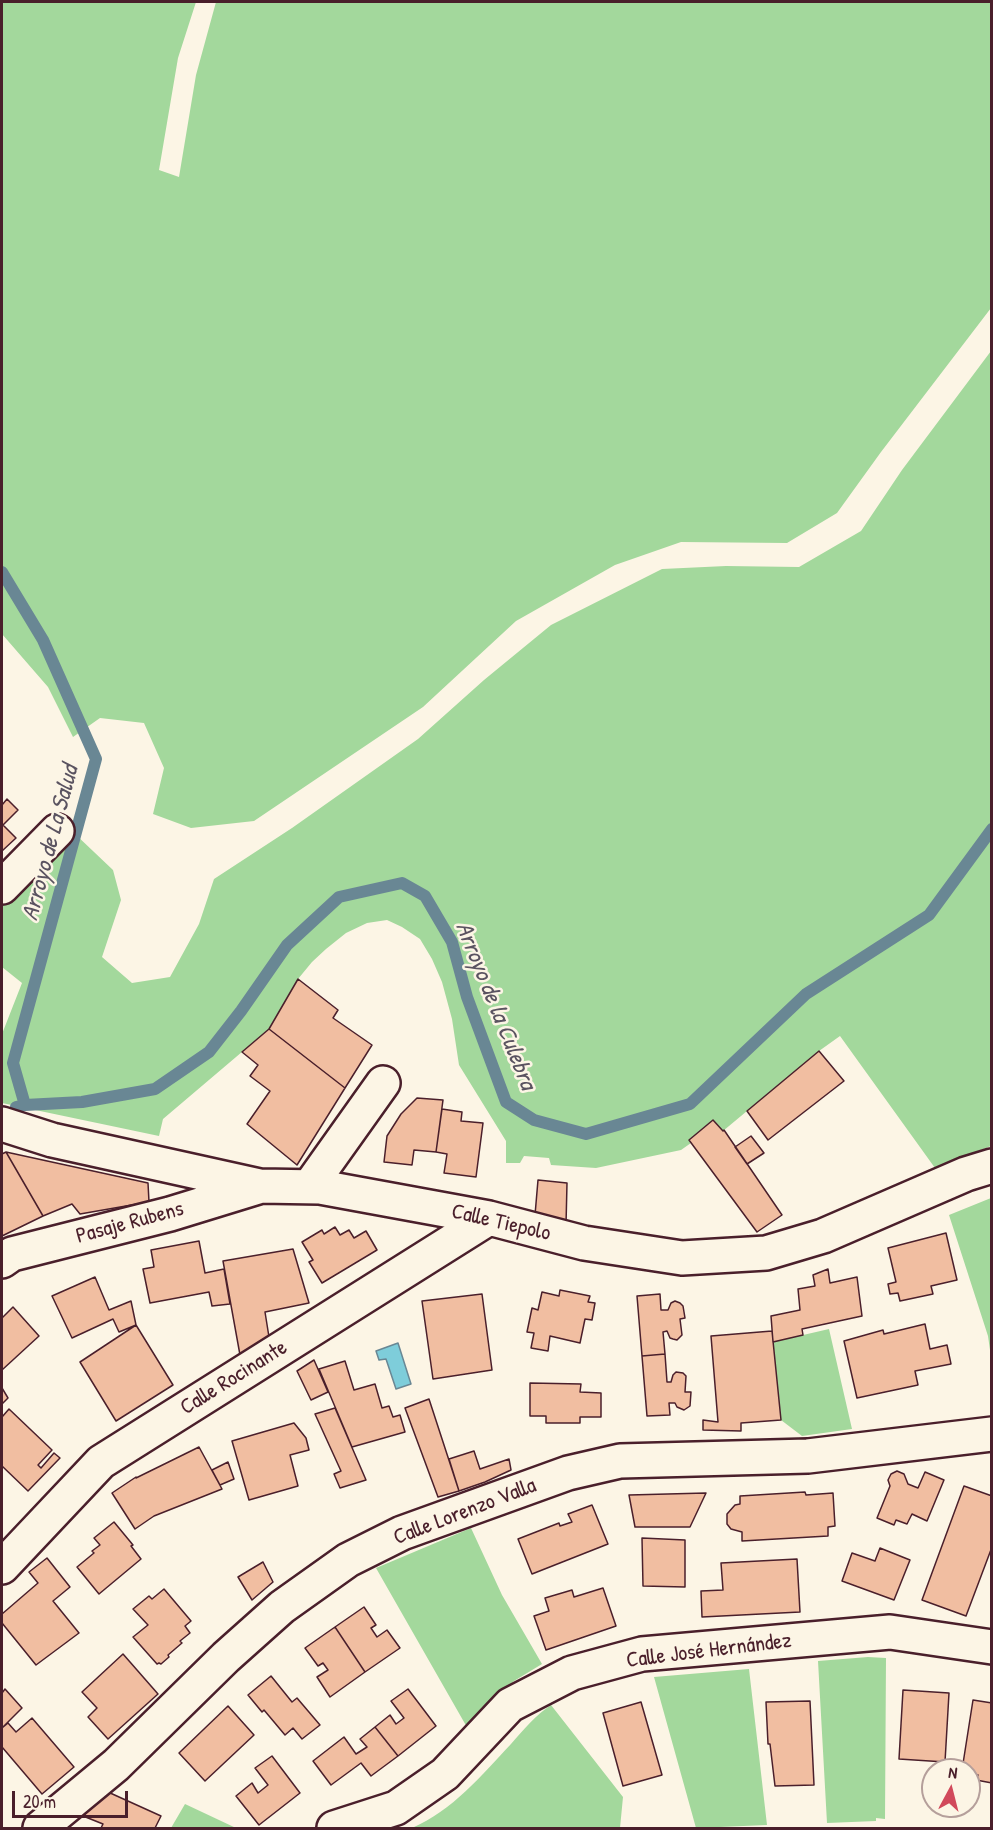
<!DOCTYPE html>
<meta charset="utf-8">
<style>
body{margin:0}
#map{position:relative;width:993px;height:1830px;overflow:hidden;background:#fcf5e5;font-family:"Patrick Hand",sans-serif}
canvas{display:block}
.frame{position:absolute;inset:0;border:3px solid #4a1f2b;pointer-events:none}
.north{position:absolute;left:921px;top:1758px;width:60px;height:60px;box-sizing:border-box;background:#fcf5e5;border:2px solid #b59f9b;border-radius:50%;rotate:7deg;font-size:16px;font-weight:700;line-height:24px;text-align:center;color:#4a1f2b}
.north::after{content:'';display:block;margin:auto;width:21px;height:27px;background:#d1495b;clip-path:polygon(50% 0,100% 100%,50% 72%,0 100%)}
.scale{position:absolute;left:12px;top:1791px;width:116px;height:27px;box-sizing:border-box;border:3px solid #4a1f2b;border-top:0;padding-left:8px;font-size:18px;line-height:21px;white-space:nowrap;color:#4a1f2b;-webkit-text-stroke:4px #fcf5e5;paint-order:stroke}
</style>
<div id="map">
<canvas width="993" height="1830"></canvas>
<div class="frame"></div>
<div class="north">N</div>
<div class="scale">20 m</div>
</div>
<script>
const ctx = document.querySelector('canvas').getContext('2d');
ctx.lineJoin = 'round';
function fillPath(path, color) { ctx.fillStyle = color; ctx.fill(path, 'evenodd'); }
function stroke(path, color, width, dash) { ctx.strokeStyle = color; ctx.lineWidth = width; ctx.lineCap = dash ? 'butt' : 'round'; ctx.setLineDash(dash || []); ctx.stroke(path); }
function write(font, color, halo, rows, align = 'center') {
  ctx.font = font + ' "Patrick Hand",sans-serif'; ctx.lineWidth = 5; ctx.setLineDash([]); ctx.textBaseline = 'middle'; ctx.strokeStyle = halo; ctx.fillStyle = color; for (const [text, x, y, turn = 0] of rows) {
    ctx.save(); ctx.translate(x, y); ctx.rotate((+turn || 0) * Math.PI / 180); ctx.textAlign = isNaN(turn) ? turn : align; if (halo) ctx.strokeText(text, 0, 0); ctx.fillText(text, 0, 0); ctx.restore();
  }
}
fillPath(new Path2D(`
 M2,2H196L178,58L159,170L179,177L196,75L216,2H991V308L881,452L837,513L787,543L681,542L615,565L516,621L423,707L254,821L191,828L153,814L164,768L144,723L100,718L73,737L48,687L2,634Z
 M991,351V1146L935,1168L840,1036L819,1051L723,1131L713,1120L689,1140L691,1143L681,1150L596,1168L551,1165L549,1158L524,1156L520,1163H506V1141L459,1065L452,1019L442,982L432,959L420,939L402,927L387,920L367,923L346,933L326,949L312,962L298,979L269,1029L163,1119L159,1136L2,1103V1034L22,983L2,967V903L74,833L113,870L121,900L102,957L132,983L170,977L199,924L214,879L292,828L418,739L484,680L551,625L662,569L726,566L799,567L861,531L902,470Z
 M991,1198H992L991,1357L988,1336L949,1215Z
 M829,1329L852,1429L802,1436L781,1420L773,1342Z
 M471,1528L502,1595L542,1664L514,1681L494,1699L468,1729L376,1568Z
 M868,1657L886,1658L885,1819L876,1818V1821L827,1823L818,1661Z
 M749,1669L767,1825L696,1828L654,1677Z
 M551,1705L623,1797L620,1828H412C452,1811 482,1775 511,1744C523,1730 536,1715 551,1705Z
 M185,1804L236,1828H171Z`), '#a3d89c');
const water = new Path2D(`
 M398,1343L411,1384L396,1389L386,1359L379,1360L376,1351Z`);
fillPath(water, '#7ecdda');
stroke(water, '#698794', 1.5);
stroke(new Path2D(`
 M2,572L43,640L96,759L13,1063L25,1105
 M16,1107L25,1105L82,1102L155,1089L209,1052L241,1011L287,945L339,897L402,883L425,896L452,942L467,997L506,1102L534,1120L586,1134L690,1104L806,994L929,915L992,829`), '#698794', 12);
const building = new Path2D(`
 M7,799L18,810L3,825L16,838L2,851V805Z
 M298,979L338,1010L333,1018L372,1045L345,1088L269,1029Z
 M269,1029L345,1088L297,1165L247,1124L270,1091L250,1076L258,1065L242,1052Z
 M819,1051L844,1081L768,1140L747,1111Z
 M417,1098L443,1100L436,1152L414,1150L412,1165L384,1162L387,1136L401,1114Z
 M442,1109L462,1112L461,1121L483,1123L476,1177L444,1173L447,1154L436,1152Z
 M713,1120L723,1131L724,1130L782,1215L757,1232L689,1140Z
 M751,1136L764,1153L747,1164L735,1147Z
 M6,1152L148,1183L149,1202L80,1214L72,1204L43,1216Z
 M6,1152L43,1216L2,1236V1154Z
 M538,1180L567,1183L566,1225L535,1215Z
 M335,1227L340,1235L349,1230L354,1238L366,1231L377,1250L322,1283L309,1262L313,1260L302,1242L322,1230L324,1234Z
 M946,1233L957,1280L931,1286L933,1294L900,1301L898,1293L890,1294L888,1284L896,1282L888,1248Z
 M199,1241L205,1273L224,1269L230,1304L212,1306L209,1292L150,1303L143,1269L154,1267L151,1250Z
 M293,1249L309,1303L265,1312L269,1337L240,1355L223,1261Z
 M828,1269L830,1283L857,1277L862,1316L802,1329L803,1335L773,1342L771,1316L800,1310L798,1289L815,1286L813,1275Z
 M95,1277L109,1310L131,1301L136,1325L119,1332L113,1319L72,1338L52,1296Z
 M560,1290L590,1296L588,1302L595,1303L592,1320L585,1319L580,1343L550,1336L548,1351L531,1348L534,1333L527,1332L532,1308L538,1310L542,1292L559,1296Z
 M482,1294L492,1370L433,1379L422,1301Z
 M660,1294L661,1310H668L671,1303L675,1301L680,1303L683,1306L685,1318L680,1319L682,1335L677,1340L673,1339L670,1338L667,1331L663,1332L665,1354L642,1356L637,1296Z
 M13,1307L39,1336L2,1370V1318Z
 M925,1324L930,1349L947,1345L951,1364L915,1371L918,1385L857,1398L844,1341L883,1330L884,1334Z
 M136,1325L173,1385L116,1421L80,1362Z
 M772,1331L781,1420L741,1423V1431L703,1430V1420L718,1422L711,1336Z
 M665,1354L667,1382H671L673,1375L676,1372L683,1373L686,1376L685,1392H691L690,1406L684,1410L677,1407L675,1403H669L670,1415L647,1416L642,1356Z
 M314,1360L328,1392L311,1400L297,1371Z
 M345,1361L354,1390L375,1384L382,1408L389,1406L393,1417L400,1415L405,1432L352,1447L319,1369Z
 M530,1383L581,1384L580,1392L601,1393V1417H580V1423H546V1416H530Z
 M2,1388L8,1398L2,1404Z
 M429,1399L459,1491L438,1497L405,1408Z
 M335,1408L366,1480L340,1488L334,1474L341,1471L315,1414Z
 M9,1409L52,1450L38,1465L41,1468L54,1453L60,1458L28,1491L2,1466V1417Z
 M294,1423L306,1438L309,1450L290,1455L298,1486L249,1500L232,1441Z
 M199,1447L222,1489L154,1516L135,1529L112,1493L136,1477V1478Z
 M474,1451L480,1469L509,1459L511,1470L485,1482L459,1491L449,1459Z
 M228,1462L234,1479L220,1485L212,1470Z
 M897,1471L904,1474L908,1484L918,1488L925,1472L944,1480L927,1521L912,1514L907,1524L896,1520L894,1525L877,1518L890,1486L888,1480L891,1474Z
 M964,1486L992,1496V1547L966,1616L922,1600Z
 M805,1492L806,1495L833,1493L835,1526L828,1527V1536L742,1541V1532L731,1529L727,1524V1514L735,1505L740,1504V1496Z
 M706,1493L690,1527H635L629,1495Z
 M592,1505L608,1544L532,1574L518,1539L559,1523L560,1526L572,1522L568,1514Z
 M114,1522L133,1545L131,1546L141,1559L99,1594L77,1567L94,1553L92,1551L100,1545L94,1538Z
 M642,1538L685,1540V1587L643,1586Z
 M880,1548L910,1560L894,1600L842,1581L852,1553L875,1561Z
 M47,1558L70,1587L53,1601L79,1633L36,1665L2,1623V1614L38,1583L29,1572Z
 M797,1559L800,1612L702,1617L701,1591L723,1590L721,1563Z
 M263,1562L273,1582L252,1600L238,1577Z
 M603,1588L616,1626L546,1650L534,1616L549,1611L545,1598L572,1590L574,1597Z
 M164,1589L191,1621L185,1626L190,1633L180,1641L182,1643L168,1655L169,1657L161,1664L159,1663L157,1664L133,1637L148,1625L133,1609L149,1596L152,1599Z
 M364,1607L376,1625L371,1628L377,1637L387,1630L400,1648L365,1672L335,1627Z
 M335,1627L365,1672L330,1697L317,1677L328,1670L323,1663L318,1666L305,1648Z
 M123,1654L158,1694L108,1739L88,1717L97,1708L82,1692Z
 M271,1676L292,1702L297,1698L320,1725L302,1739L293,1728L285,1735L264,1710L262,1712L248,1695Z
 M5,1689L22,1708L2,1728V1693Z
 M408,1689L436,1726L398,1756L375,1727L390,1715L396,1724L404,1718L391,1701Z
 M903,1690L949,1693L945,1762L899,1759Z
 M973,1700L992,1703V1783L976,1780L978,1775L969,1773V1770H962Z
 M810,1701L814,1785L775,1786L770,1744H768L766,1702Z
 M641,1702L662,1775L623,1786L603,1713Z
 M228,1706L254,1735L205,1781L179,1753Z
 M32,1718L74,1767L42,1794L2,1747V1728L8,1723L16,1732Z
 M375,1727L398,1756L371,1776L361,1763L331,1785L313,1761L344,1737L356,1754L367,1747L360,1739Z
 M272,1756L300,1793L259,1825L236,1796L252,1783L258,1793L268,1785L255,1768Z
 M108,1792L161,1816L155,1828H101L103,1824L83,1816Z`);
fillPath(building, '#f1bea1');
stroke(building, '#4a1f2b', 1.5);
const minor = new Path2D(`
 M2,887L57,831
 M2,1124L52,1140L260,1186L320,1187L489,1218L584,1243L682,1258L766,1253L823,1236L966,1174L992,1166
 M309,1187L383,1083
 M2,1261L12,1254L170,1214L258,1187
 M2,1567L101,1462L489,1218
 M40,1828L116,1765L226,1657L282,1607L348,1560L402,1533L568,1473L620,1461L808,1456L992,1434
 M334,1828L396,1808L445,1774L510,1705L572,1673L642,1654L890,1632L992,1647`);
stroke(minor, '#4a1f2b', 38);
stroke(minor, '#fcf5e5', 33);
write('22px', '#4a1f2b', '#fcf5e5', [
 ["Pasaje Rubens",130,1223,-15],
 ["Calle Tiepolo",501,1223,13],
 ["Calle Rocinante",234,1378,-32],
 ["Calle Lorenzo Valla",465,1512,-21],
 ["Calle José Hernández",709,1651,-7]
]);
write('italic 24px', '#5a5360', '#fcf5e5', [
 ["Arroyo de La Salud",51,843,-75],
 ["Arroyo de la Culebra",495,1006,68]
]);
</script>
